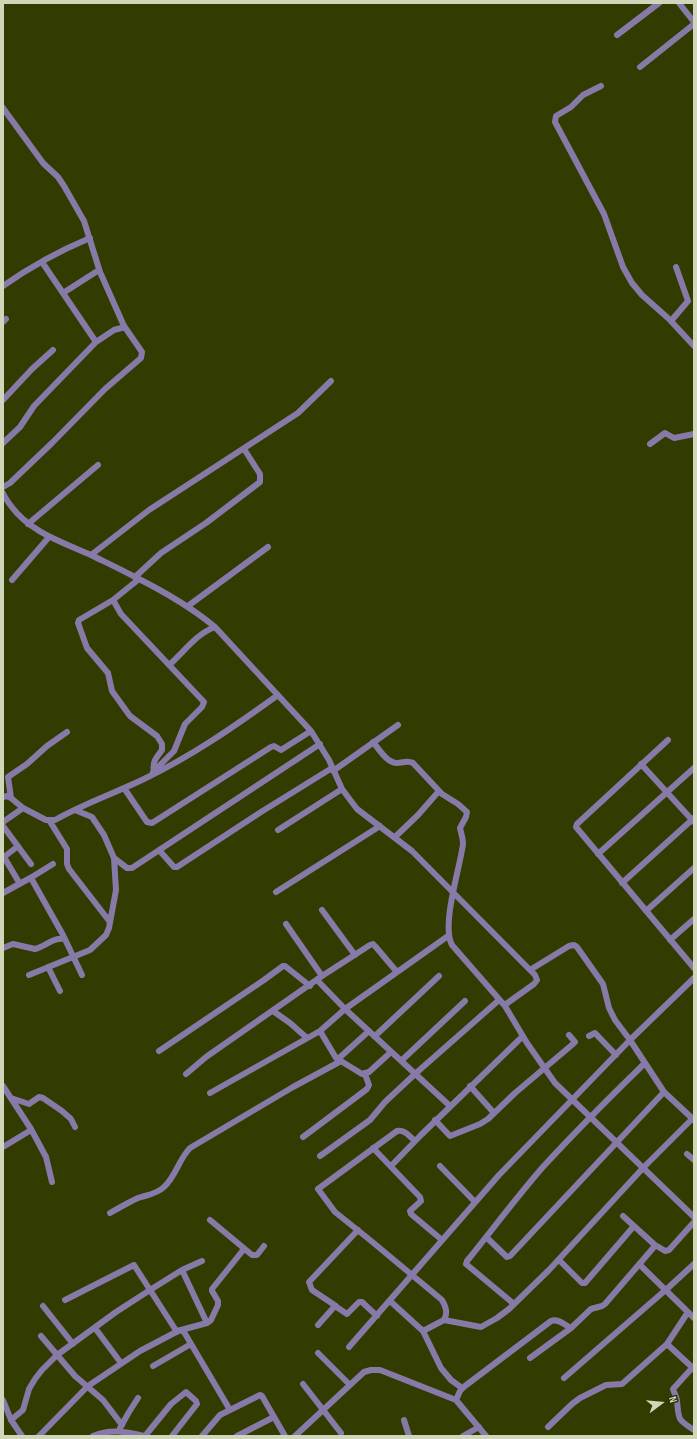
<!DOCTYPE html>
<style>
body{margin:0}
#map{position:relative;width:697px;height:1439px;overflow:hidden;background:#333c00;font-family:"Sofia Sans Condensed",sans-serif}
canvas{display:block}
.frame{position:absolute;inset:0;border:4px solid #cfd6b9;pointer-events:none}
.north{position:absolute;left:641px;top:1383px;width:40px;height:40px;-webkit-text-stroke:3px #2a3105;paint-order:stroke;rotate:74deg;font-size:11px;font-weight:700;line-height:16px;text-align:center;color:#cfd6b9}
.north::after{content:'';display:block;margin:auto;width:14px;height:18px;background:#cfd6b9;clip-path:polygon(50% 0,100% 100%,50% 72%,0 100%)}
</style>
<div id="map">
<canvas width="697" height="1439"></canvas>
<div class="frame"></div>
<div class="north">N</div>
</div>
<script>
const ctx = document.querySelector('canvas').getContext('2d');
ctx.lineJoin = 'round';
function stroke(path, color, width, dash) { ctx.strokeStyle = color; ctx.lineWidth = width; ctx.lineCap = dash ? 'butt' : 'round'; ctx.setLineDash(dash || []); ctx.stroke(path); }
stroke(new Path2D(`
 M679,3L694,22
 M617,35L659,3
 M640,67L694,24
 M601,86L583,95L571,107L556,116L555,122L604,214L623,267L632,283L642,295L669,319L694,346
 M3,108L43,163L58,177L64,186L84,221L100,272L124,326L142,352L141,358L105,389L52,443L10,483L3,487
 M42,262L96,342
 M3,286C30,267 59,251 90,238
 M63,293L99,270
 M671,321L688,301L676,267
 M3,322L6,319
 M3,400L32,369L53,350
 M3,443L20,427L34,406L96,342L114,330L125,327
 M650,444L665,433L674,438L694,434
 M3,493C5,498 8,502 11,506C30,532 62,542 91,555C105,562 120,569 135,577C163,591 191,607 215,627L311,731L329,760L342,789L357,809L412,851L535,975L537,980L534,984L506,1004L505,1006L527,1043L555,1083L694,1217
 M28,524L98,465
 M91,555L149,510L298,413L331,381
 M135,577L161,553L206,523L260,482V474L244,449
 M139,579L113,600L79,620L78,623L87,648L108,673L112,691L130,716L157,736L162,744V750C156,758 152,762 154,772
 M12,580L49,537
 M113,600L121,614L204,702L202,707L185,724L174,751L153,772
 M188,606L268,547
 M169,665C184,652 196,634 215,627
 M668,740L577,824L576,827L694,968
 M373,742C379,749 387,763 397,763C403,763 407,760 413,763L442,794L458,804L467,812L466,817L460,828C461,833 463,838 463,844C460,868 441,925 452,945L505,1006
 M641,764L694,822
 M333,771L398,725
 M124,788L147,822L152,823L271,747L274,746L281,750L311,731
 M3,797L7,796L11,798L23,808L46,820H55C83,804 115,793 144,779C192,756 235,726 278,695
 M11,798L8,777L27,764L47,746L67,732
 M75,810L92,817L104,835L114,858L127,868H132L320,744
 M49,820L67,849V864L69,869L110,922
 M3,822L23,808
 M3,826L31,864
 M278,830L342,789
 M395,837L418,815L439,791
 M18,846L4,857L20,884
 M159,850L174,867H177L261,812L332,768
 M598,854L694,768
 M31,878L63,935L82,975
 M622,883L694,818
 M276,892L380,826
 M3,893L32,877L53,864
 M322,910L355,955
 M646,911L694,868
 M286,924L322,976
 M670,940L694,919
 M3,948L13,944L35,949C46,946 53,937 65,939
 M48,967L60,991
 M530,970L569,946L574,945L577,947L603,984L609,1008L615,1020L630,1040L664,1092L694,1120
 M29,975L90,950L106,935L109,928L116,890L114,858
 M317,980L345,1009L450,1106
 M273,1011L290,1023L307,1038
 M320,1031L336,1058L362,1074L369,1072L391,1052
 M375,1036L439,976
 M589,1036L595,1033L616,1055
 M159,1051L264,980L283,966H285L310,986
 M338,1059L369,1031
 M401,1061L465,1001
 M186,1074L206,1057L322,976L370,945L373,944L375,946L397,972
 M3,1086L31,1129L46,1157L52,1182
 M470,1086L494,1113
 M210,1093L320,1031L345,1009L448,936
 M11,1098L29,1104L39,1097L43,1098L62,1111L71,1119L75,1127
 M435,1120L450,1136L480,1124L488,1119L515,1093L573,1044L575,1042L569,1035
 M303,1137L367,1089L369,1085L365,1074
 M415,1141C409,1136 404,1129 397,1131L318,1189L335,1212L370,1240L442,1300C446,1307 448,1313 444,1320L423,1331
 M3,1147L31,1130
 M373,1148L420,1197L421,1201L410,1211L411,1214L442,1240
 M687,1154L694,1160
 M320,1156L370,1120L385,1102L415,1074L499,1000
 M391,1166L421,1135L523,1036
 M440,1166L475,1202
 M110,1213C119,1208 129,1202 138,1198C147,1195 157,1194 164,1187C176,1176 179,1159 190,1148L293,1087L341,1061
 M623,1216L656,1246
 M210,1220L252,1255H257L264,1246
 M486,1237L507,1257L510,1256L664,1092
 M559,1260L582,1283H585L634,1226
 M639,1264L694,1318
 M182,1270L207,1323
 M65,1300L134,1265L177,1332
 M390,1301L423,1331L441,1368L451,1380L462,1388
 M514,1304L466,1264L467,1261C492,1230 516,1198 542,1168C575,1132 610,1097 645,1063
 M43,1306L73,1344
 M336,1306L312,1290L309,1282L358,1230
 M444,1320L481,1327L497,1318L509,1309L549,1270L643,1168L692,1119
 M318,1325L335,1306L347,1314L359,1302H362L377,1316
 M95,1328L121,1363
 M181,1330L207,1323L211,1320L218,1305V1301L212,1291V1289L244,1249
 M41,1336L75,1376L103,1400L122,1425
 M667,1344L694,1369
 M349,1347L499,1175L630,1040L694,978
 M318,1353L350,1385
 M530,1358L571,1328L591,1309L602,1306L605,1304L654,1247L657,1246L665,1251L669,1250L694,1222
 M153,1366L191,1344
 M693,1367L673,1389C674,1393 677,1397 677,1401C679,1420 677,1419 694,1430
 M564,1378L669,1287L694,1264
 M303,1384L341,1433
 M3,1400L11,1420L22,1436
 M456,1400L460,1391L465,1386L551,1321C558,1318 565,1325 571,1328
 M11,1420L23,1410L29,1389L35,1379L42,1370L57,1355L116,1312L150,1290L182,1270L202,1261
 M404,1420L409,1436
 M548,1427L572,1404L580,1398L606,1385L622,1384L667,1344L688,1312
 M120,1428L129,1412L138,1398
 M39,1436L88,1386L140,1351L180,1330L184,1332L230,1410
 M93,1436C111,1428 127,1432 145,1436
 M145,1436L171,1404L186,1392L196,1401L197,1404L172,1436
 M202,1436L220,1415L260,1395L262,1396L285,1436
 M237,1436L274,1417
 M295,1436L364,1372L371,1370H380L456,1400L486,1436
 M463,1436L479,1427`), '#887aa8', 6);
</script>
